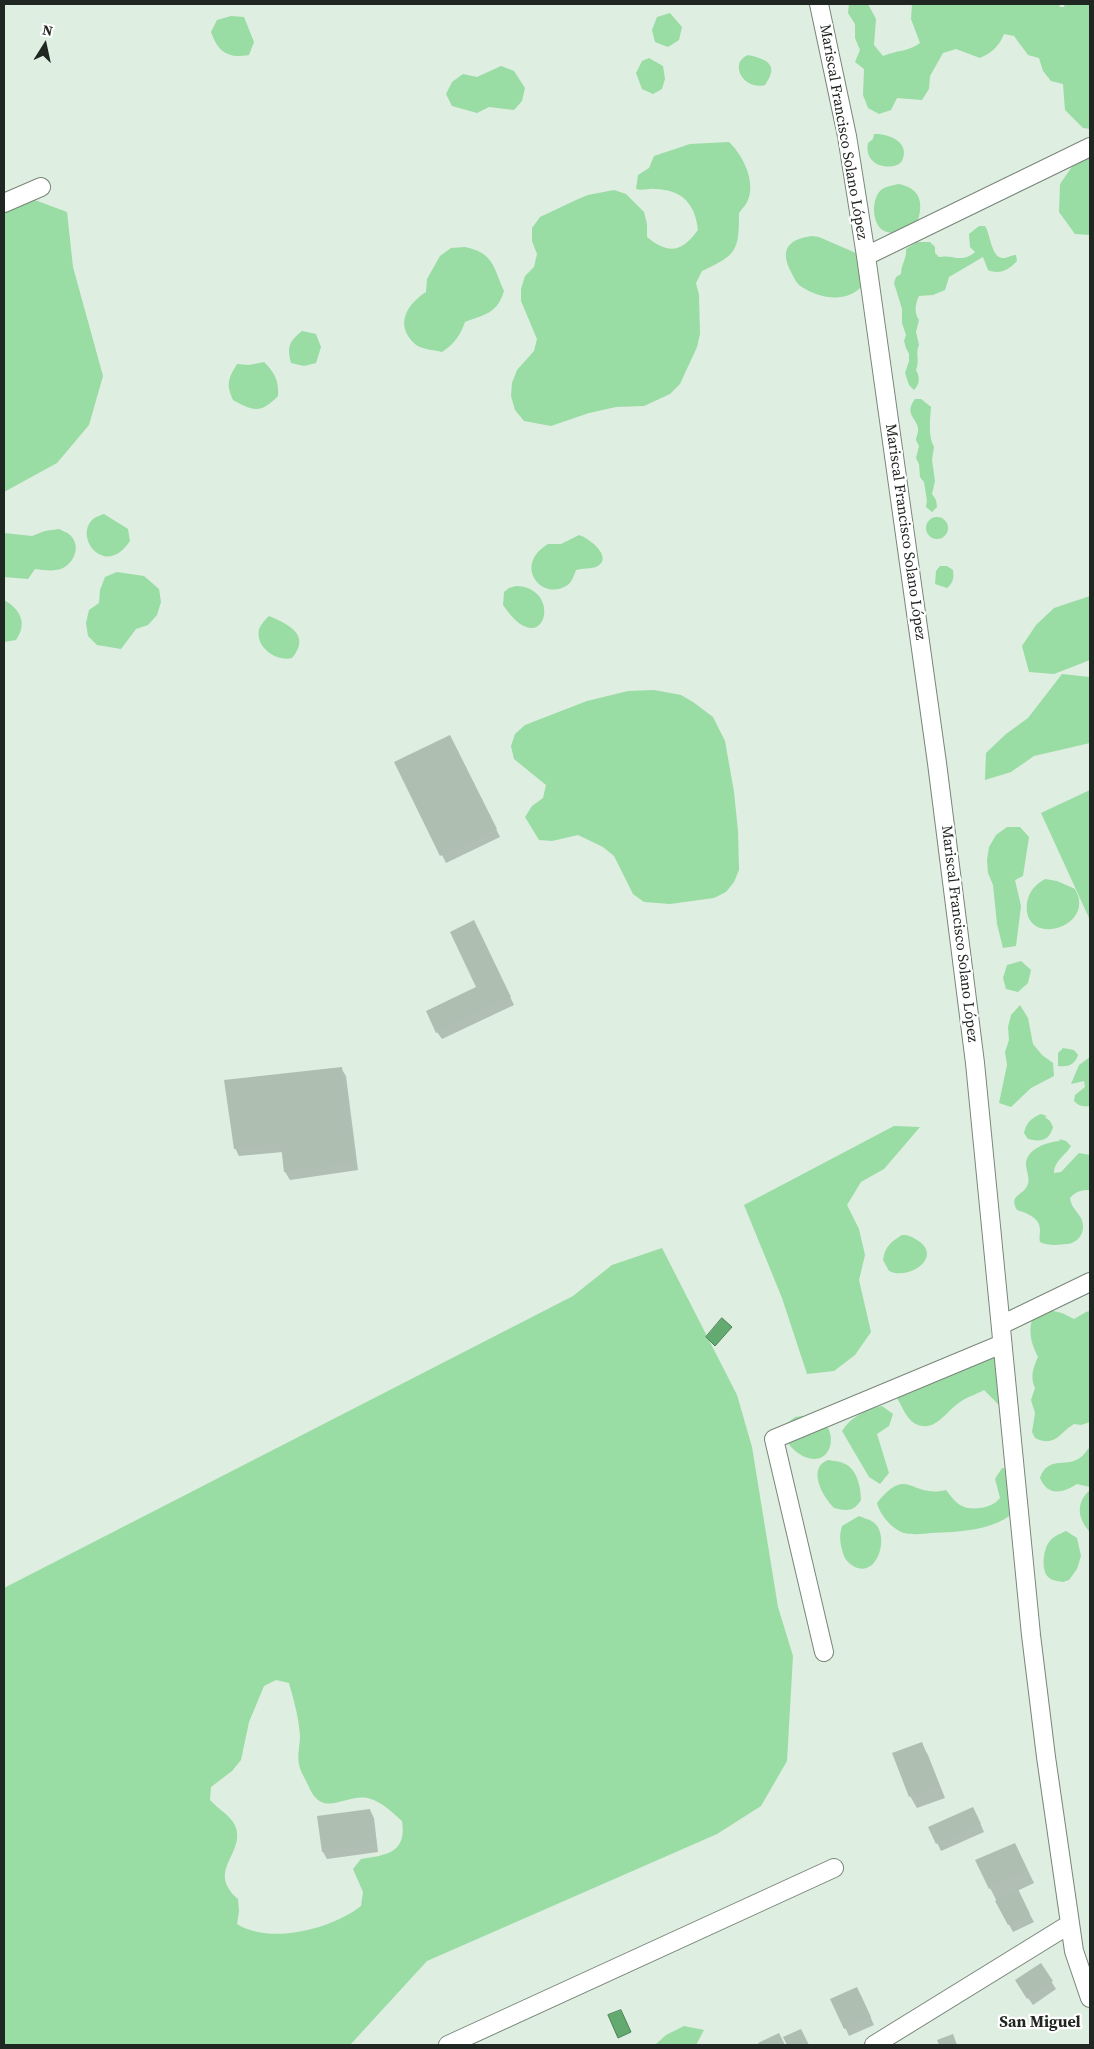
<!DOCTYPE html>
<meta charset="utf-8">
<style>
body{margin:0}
#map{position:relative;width:1094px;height:2049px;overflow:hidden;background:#deeee0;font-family:"Source Serif 4",serif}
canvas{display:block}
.frame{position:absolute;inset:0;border:5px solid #202621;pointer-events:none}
.north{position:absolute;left:20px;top:20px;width:50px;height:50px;-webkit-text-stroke:4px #fff;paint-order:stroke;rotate:10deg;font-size:14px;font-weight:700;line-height:20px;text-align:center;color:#202621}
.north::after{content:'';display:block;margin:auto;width:18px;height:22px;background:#202621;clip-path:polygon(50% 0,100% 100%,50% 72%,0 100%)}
</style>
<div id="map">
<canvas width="1094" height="2049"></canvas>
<div class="frame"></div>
<div class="north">N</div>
</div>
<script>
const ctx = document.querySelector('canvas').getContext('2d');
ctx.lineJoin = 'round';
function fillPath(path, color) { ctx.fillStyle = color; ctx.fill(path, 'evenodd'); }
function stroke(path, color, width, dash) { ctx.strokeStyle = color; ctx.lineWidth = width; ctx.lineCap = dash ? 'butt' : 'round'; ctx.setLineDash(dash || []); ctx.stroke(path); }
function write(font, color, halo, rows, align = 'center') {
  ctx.font = font + ' "Source Serif 4",serif'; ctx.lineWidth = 4.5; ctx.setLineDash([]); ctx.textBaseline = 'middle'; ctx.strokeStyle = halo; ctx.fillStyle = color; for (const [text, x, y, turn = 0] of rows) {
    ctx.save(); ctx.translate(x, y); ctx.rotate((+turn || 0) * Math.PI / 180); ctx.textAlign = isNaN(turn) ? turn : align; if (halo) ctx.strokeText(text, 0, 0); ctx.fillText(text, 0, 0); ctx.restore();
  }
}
fillPath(new Path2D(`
 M849,4H868L876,19L874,45L883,56C898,50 907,52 920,43L911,19L912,4H1059L1060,7H1064L1065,4H1090V129L1083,128L1065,110L1063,84L1051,81L1043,71L1039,58L1028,55L1014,36L1004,34C999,46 993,52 980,58L956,49L943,53L930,76L929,89L922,100L897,98L891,110L879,114L868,108L863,95L864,69L855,62L860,50L855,38V24L848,13Z
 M670,13L682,27L679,40L668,47L655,42L652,30L657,17Z
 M231,16L244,17L254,42L249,55C228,59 218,52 211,32L217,20Z
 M748,55C766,59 780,64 765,85C744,91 728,63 748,55Z
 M649,58L663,66L665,79L662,89L653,94L642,89L636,73L642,61Z
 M501,66L514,71L525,88L522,101L514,110L489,107L477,113L452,106L446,94L452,82L463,74L477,77Z
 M874,134C888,133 911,142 902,161C896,171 863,169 868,143L873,139Z
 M1090,141V235L1075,234L1059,212L1060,184Z
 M729,142C743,155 758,185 746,204C744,207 741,210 739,213C739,252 736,255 702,271L696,283L699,295L700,334L697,347L680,384L670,394L644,406L616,407L589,413L551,426L524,421L515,410L511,396L512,383L517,370L534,351L537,339L521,301V289L525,276L534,267L537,254L532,241V228L540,217L576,200L588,195L614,190L626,194L644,212L647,224V237C669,255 682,252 698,230C695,203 682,190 655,189C649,188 643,191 636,189L638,175L649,168L654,156L690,144Z
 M898,184C914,187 922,195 920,211C919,215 919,220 916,223C912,228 904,231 899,234C893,233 885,233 880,228C872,219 872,200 880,191C885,186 892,186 898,184Z
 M13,192L67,212L73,267L103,376L89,425L57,463L4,492V194Z
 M979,226H985C991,235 991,260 1005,258C1009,257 1012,255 1016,255L1017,261C1009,270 999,275 988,270L983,257L949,277L945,290L933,295L919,296C915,304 914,313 919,320L916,332L919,345C915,353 920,360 916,370C920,377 920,384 914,390L909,385L905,373L909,361V354L906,348L904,341L906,335L902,323V309L894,283L896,277L901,274C901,265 907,258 906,249L917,242H930L935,247V253L939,257C954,254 961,264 975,252L970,247L969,234Z
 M812,236L819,237L858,254L862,286C847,303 820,299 802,287C796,284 794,277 791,272C779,249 789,239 812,236Z
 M465,247C494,253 493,267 504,291C497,314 485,314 465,322C460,336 454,344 442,352C434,350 420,349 415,344C394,325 407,304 426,292L427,279L440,256L451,248Z
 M302,331L316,334L321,347L316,363L304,366L291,363C287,346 289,342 302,331Z
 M264,362C275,373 279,381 278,396C261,414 253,411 233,400C226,384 228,379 237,364L249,365Z
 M915,399H921L931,407C930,420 928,436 934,447L932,460L935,481L932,494L936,500L937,507L932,512L926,507L927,501L924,482L920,477L919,464L916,458L919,446L916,440C916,437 919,432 918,428C916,417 904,414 915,399Z
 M104,514L128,529L130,541C105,579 73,537 93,519C96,517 100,515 104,514Z
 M926 528a11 11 0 1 1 22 0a11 11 0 1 1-22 0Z
 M59,529C62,531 67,532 70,535C81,545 75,562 63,568C55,572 44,570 35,569L28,579L4,577V533L32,536L45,531Z
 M579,535C589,538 615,558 596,567C591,569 582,568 576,570C574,575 572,583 566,586C541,601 513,565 548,544H561Z
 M940,566H947L953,570C954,579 953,583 947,588L935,584L936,571Z
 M117,572L144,576L159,589L161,602L157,615L148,625L136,629L121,649L97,645L88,636L86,623L89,610L99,603L100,590L105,577Z
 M516,586C565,587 544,666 503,605L504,592L509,588Z
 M1090,596V660L1054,674L1029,672L1022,646L1036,625L1054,608Z
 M4,600C20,609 28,623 16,640L4,642Z
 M269,616C287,624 312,634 292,658C276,662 255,647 259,629C261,624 265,620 269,616Z
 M1062,674L1090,677V743L1034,756L1011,772L985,780L986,753L1006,734L1028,718Z
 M654,690L681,695L693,702L713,717L725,741L734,792L738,831L739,870L734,882L726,892L714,898L670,904L644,902L633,894L614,856L603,847L578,835L552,841L539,840L525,817L532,806L543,798L546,785L514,759L511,746L515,734L525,725L587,701L628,691Z
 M1090,790V920L1041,813Z
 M1007,827H1020L1029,837L1023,876L1015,880L1021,906L1016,946L1003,948L997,924L993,885L988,873L987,860L989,847L996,835Z
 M1045,879L1057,881L1075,889C1076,892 1079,896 1079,900C1083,932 1022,944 1027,903C1029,891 1035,885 1045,879Z
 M1021,961L1031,970L1028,983L1018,992L1006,989L1003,978L1007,965Z
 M1020,1005L1028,1018L1033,1044L1042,1055L1053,1063L1054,1076L1031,1088L1011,1107L999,1103L1007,1065L1005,1052L1009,1040L1008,1027L1011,1015Z
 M1063,1048L1074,1050L1078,1055C1075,1065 1068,1067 1058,1066V1053Z
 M1090,1057V1106C1083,1107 1079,1106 1074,1101L1075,1095L1085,1087L1084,1081L1071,1084L1079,1065Z
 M1041,1114L1047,1116L1045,1117L1050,1121L1053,1127C1049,1141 1041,1142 1028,1139L1024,1133C1026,1123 1031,1118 1041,1114Z
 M894,1126L920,1127L884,1169L861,1182L847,1205L859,1229L865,1255L859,1280L871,1332L855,1355L834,1371L807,1374L782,1298L744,1205Z
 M1059,1139L1066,1141L1071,1146C1065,1156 1054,1161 1054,1173L1061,1172L1079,1153L1090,1155V1190C1081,1190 1076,1191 1070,1198C1071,1207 1077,1211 1081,1218C1087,1231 1079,1243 1067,1244C1057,1245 1049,1246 1040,1242C1039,1237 1040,1235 1040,1230C1040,1217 1026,1213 1017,1210C1008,1194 1024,1196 1028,1184C1030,1177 1026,1171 1026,1164C1027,1148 1048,1142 1060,1141Z
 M902,1235C909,1235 912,1237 917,1240C944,1256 910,1281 889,1271L883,1260C885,1246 891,1242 902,1235Z
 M662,1248L737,1395L752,1447L778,1607L793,1656L787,1761L761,1806L717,1834L427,1961L350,2045H4V1588L573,1296L612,1265ZM276,1680L289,1683C294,1701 299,1718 300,1736C300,1745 297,1755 299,1764C300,1771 305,1778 308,1785C323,1822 346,1791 371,1799C383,1803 393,1813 402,1821C407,1853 387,1855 361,1859L353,1869L363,1892L361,1906C332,1929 270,1945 237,1924L239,1911L238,1899C206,1871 244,1855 236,1828C233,1817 218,1809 210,1800L211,1787L232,1771L241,1760L249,1722L264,1686Z
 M1049,1310L1062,1313L1074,1319L1086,1312L1090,1311V1422L1081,1425L1074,1424C1059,1433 1055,1448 1035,1438L1032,1432L1035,1413L1031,1400L1035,1388C1030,1377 1033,1368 1038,1357C1032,1345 1028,1333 1032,1320Z
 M997,1350L1006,1405H999L984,1390C977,1394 967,1397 960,1402C946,1411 934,1435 914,1423C906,1418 902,1406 897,1398L926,1386L936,1377Z
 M882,1406L893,1414L889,1426L877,1434L889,1473L880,1484L869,1477L842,1431C851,1417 866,1409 882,1406Z
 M802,1416C808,1417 815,1418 821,1421C833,1427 835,1450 822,1457C810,1464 792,1451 787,1441C784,1436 785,1430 785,1425L795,1417Z
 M1090,1447V1487L1077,1484C1063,1493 1048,1497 1040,1478C1047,1456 1066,1467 1078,1459C1083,1457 1086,1451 1090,1447Z
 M828,1460C834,1461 840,1461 845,1464C857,1469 861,1488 861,1500C854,1512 846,1511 834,1508C822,1496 807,1468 828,1460Z
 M1002,1468L1008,1469L1012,1514C990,1531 958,1532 931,1533C923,1534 913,1535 904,1533C892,1529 880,1515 877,1503C909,1464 909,1499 946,1490C950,1495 955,1502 960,1505C971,1512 993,1508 1000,1498L995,1479Z
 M1090,1490V1532C1078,1519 1075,1503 1090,1490Z
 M859,1516C863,1518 869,1519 873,1522C890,1533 879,1578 855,1567C849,1564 845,1560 843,1553C840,1543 839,1536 842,1526Z
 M1066,1531L1077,1538L1081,1556L1077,1569L1069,1580L1063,1582C1060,1581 1054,1581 1051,1579C1040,1574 1043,1550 1049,1542C1053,1536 1060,1534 1066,1531Z
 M684,2026L704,2030L696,2045H655L666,2035Z`), '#99dca4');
const water = new Path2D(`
 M722,1318L732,1327L715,1346L706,1337Z
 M621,2010L631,2032L618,2038L608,2015Z`);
fillPath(water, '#62aa70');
stroke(water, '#4e8258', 1);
fillPath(new Path2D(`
 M454,744L500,837L446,863L396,763Z
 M478,929L514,1005L442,1039L437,1032L478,988Z
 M341,1068L346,1076L358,1170L290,1180L285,1172L283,1152L239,1156L235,1148Z
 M921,1743L928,1755L945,1798L917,1808L910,1796Z
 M370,1810L374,1818L378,1852L327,1859L323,1852Z
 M977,1816L984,1832L941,1851L930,1828Z
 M1015,1844L1034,1883L1017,1891L1034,1922L1013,1932L990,1888Z
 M1041,1965L1056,1989L1033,2005L1021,1988Z
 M861,1996L874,2025L849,2036L832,1999Z`), '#0003');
fillPath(new Path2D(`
 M450,735L497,829L440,856L394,762Z
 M474,920L511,997L436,1033L426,1011L476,987L450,932Z
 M342,1067L355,1162L284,1172L281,1145L234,1149L224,1080Z
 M922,1742L939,1786L909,1797L892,1753Z
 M973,1807L981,1824L936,1844L928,1827Z
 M370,1809L375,1845L322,1852L317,1816Z
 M1015,1843L1028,1871L989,1889L975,1860Z
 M1018,1889L1030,1914L1008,1925L995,1901Z
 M1041,1963L1053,1981L1027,1999L1015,1980Z
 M857,1987L871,2017L844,2029L830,1999Z
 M801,2029L809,2045H787L783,2037Z
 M779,2033L785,2045H759L758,2043Z
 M953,2034L957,2045H939L937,2040Z`), '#aebeb0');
const minor = new Path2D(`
 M819,4L847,136L866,256L937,763L975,1063L1031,1635L1046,1757L1074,1951L1090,1998
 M4,203L41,187
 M866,256L1090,147
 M1001,1325L1090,1282
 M824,1652L774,1439L1002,1344
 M448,2045L834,1868
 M874,2045L1070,1924`);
stroke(minor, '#788679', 20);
stroke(minor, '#fff', 18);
write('15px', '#202621', '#fff', [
 ["Mariscal Francisco Solano López",843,132,80],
 ["Mariscal Francisco Solano López",905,532,82],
 ["Mariscal Francisco Solano López",959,934,83]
]);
write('bold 16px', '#202621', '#fff', [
 ["San Miguel",1040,2023]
]);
</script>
